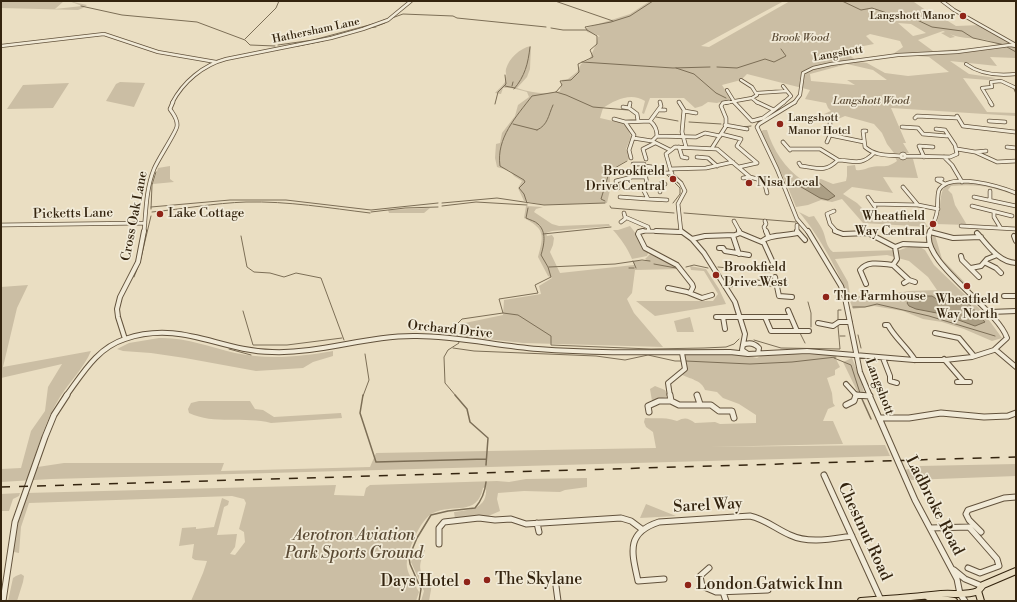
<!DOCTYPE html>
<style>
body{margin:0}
#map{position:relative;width:1017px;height:602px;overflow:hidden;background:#eadec2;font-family:"Libre Bodoni",serif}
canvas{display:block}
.frame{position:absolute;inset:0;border:2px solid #34240f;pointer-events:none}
</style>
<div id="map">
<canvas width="1017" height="602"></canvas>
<div class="frame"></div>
</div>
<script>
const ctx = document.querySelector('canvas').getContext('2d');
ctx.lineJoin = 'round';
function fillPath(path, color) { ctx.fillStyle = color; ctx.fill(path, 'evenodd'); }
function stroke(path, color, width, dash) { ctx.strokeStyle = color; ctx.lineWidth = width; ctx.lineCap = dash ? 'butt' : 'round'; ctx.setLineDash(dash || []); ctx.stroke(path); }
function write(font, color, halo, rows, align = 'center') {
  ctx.font = font + ' "Libre Bodoni",serif'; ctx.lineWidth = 3.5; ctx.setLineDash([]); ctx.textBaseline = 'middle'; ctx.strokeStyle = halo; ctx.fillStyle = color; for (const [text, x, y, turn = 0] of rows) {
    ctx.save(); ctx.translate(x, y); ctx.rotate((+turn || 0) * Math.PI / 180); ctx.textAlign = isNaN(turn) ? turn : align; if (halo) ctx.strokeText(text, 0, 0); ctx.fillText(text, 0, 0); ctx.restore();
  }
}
fillPath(new Path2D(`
 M1,1H64L55,9L82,6L69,1L87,5L83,8L78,10L1,8Z
 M650,1H784L701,46L709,47L790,1L914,2L930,13H935L956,26L981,25L1016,45V58L990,57L997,66L950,61L969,74L996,78L988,80L963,78L987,112L1016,113V116L891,108L906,143H903L909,153H894L887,144L882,133L874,124L845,116L838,119L824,114L831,111L828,108L826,103L805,99L810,90L747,74L741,80L722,85L731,99L717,103L708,102L702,106L695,108L684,98H650L644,114L642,113L645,101C631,92 615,100 603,108L600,118L626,124L631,137L626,149L631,158L610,170V190L607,203L544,205L524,201L518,188L522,181L514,176L510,171L497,167L495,158L496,144L500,143L502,133L515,116L518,105L529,97L527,92C519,90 511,87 503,88L501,94L495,93C499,88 506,84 506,78C507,75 505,72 506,69C509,58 520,48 531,46L530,69L527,77L517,88C533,93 545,95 560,91L562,80L568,79L577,72L581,64L590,59C592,51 597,45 598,37L600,36L587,32L586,28L630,14ZM898,23L911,24L926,33L913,36ZM943,31L945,32L941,33L950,38L955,37L950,34C965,41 983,35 998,45L990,47L933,51L918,40ZM870,34L900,41L903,47L893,54L929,57L949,72L908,76L885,73L867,63L859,62L842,50L874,44L866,36ZM847,64L873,70L887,80H847L855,85L811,81L810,74Z
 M120,82L145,83L134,107L106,101L116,84Z
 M69,83L53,108L7,109L23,85Z
 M763,130H767C773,150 785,168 802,180L821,179L833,184L846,181L847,176V166L855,165L856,170C863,171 866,168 872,167C883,165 886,169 897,161L895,157L913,159L918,178L883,177L893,193L852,187L843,194L857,203L874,220L924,221L928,227L863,223L842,199L832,202L821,200L808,205L796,207L787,185L761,132Z
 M170,166V179L174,182L153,184L158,168Z
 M959,182L992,185L1016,194V196C992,186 975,184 951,186L948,190L952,194L955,205L967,225L936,224C942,212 938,199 944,187Z
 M526,206L543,207L536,209L534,212L552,224L559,226L609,224L610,226L552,231L546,233L547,236L552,235L554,238L553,245L550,252L560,273L634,265L633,261H648L645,259L652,252L679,269L635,270L632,293L627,299L634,313L663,347L523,343L460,336V324L503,315L504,300L541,294L539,286L552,278L548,276L538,257C544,235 545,229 524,218Z
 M430,208L424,213H389L388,210Z
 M799,212L809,217L814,216C817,221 821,226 823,231C826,238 826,247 833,252L900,250L911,246H918L925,250L934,265L983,312L1002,338L992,341L964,329L942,322L923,319L903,311L874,306L853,309C842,277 821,238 799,212ZM887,255L909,261L928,277L937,290L910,291L869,297L850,295L848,282L835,259Z
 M630,226L649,251L647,256L632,259C627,247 621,239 613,230H618Z
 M932,235H935L942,259L971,289L970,290L948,269L930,245Z
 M690,266L706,269L719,289L726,304L655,316L636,301H713L718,294L704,271L691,270Z
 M28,285L17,308L3,367L91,351C84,368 70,381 60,397C46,419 39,444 31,468L64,463H224L221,471L370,467L376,453L656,448L653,432L646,427L644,422L645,418C657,419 666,417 677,421C685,417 688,418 695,423L715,422L720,424L756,423V415L739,404L723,398L717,392L705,390C702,380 689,379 681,374L685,369L682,353L730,352L757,358C773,349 777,354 793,354C807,355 821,354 834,355L840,367L835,370V375L827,378L832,393L833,403L835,406L828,409L823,421H833L843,444L709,447L885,445L890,456L51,479L1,482V469L21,468L31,431L45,411L48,387L62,364L1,378V287Z
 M690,317L694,332H677L674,321Z
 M159,338C185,337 210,347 235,353C268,360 299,357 333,351V356L313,362L303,368L256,371L185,358L151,353L123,351L117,349L129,343Z
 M852,358L863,385H862L864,392L858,393L843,362Z
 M655,386L665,390L667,394L666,397L652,401L650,389Z
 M199,401H250L255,409L263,410L274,417L341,413L342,418L271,423C245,416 214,425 189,413L188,409L191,403Z
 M1016,464V476L911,480L905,470L919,466Z
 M587,478V487L565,490L560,492L524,491L498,493L497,499L500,511L486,517L455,519L454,512C470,510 488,509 486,487L483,488C477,517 453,503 433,513C421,518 405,554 407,567C408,575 415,584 419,592L416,601H191L203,573L207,561L195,560L192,558L194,544L179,546L182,528L196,527V529L214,527L222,498L229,501L228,505L224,507L217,535L237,534L235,547L230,554L235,555L245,542L244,532L239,529L246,503L244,499L232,496L29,503L21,527L19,553L14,552C13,535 21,510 26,493L336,485L334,495L364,496L366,488L370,485L497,481L509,482L526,479Z
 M20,493L19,496L13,499L9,511H1V494Z
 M646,504L676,516L640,518Z
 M415,550H425C419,565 418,568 426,583L432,584L429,601H421L424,591L411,562Z
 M21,574L24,576L23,582L17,601H8L13,578L16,576Z`), '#cbbea4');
const water = new Path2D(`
 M798,181L810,185L809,183L817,181L835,196L828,200L820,198L796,184Z
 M915,296H932L941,302L952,298L968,303L985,322L975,326L942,314L916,309L909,306L907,303L910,298Z`);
fillPath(water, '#ac9f85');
stroke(water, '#7c6e56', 1);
stroke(new Path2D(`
 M555,1L613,21
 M842,1L861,10L872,8L893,15L915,19L932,27L962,31L973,38L1005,45
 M81,6L122,15L197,22L245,40L250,45L275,46
 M392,18L403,14L453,16L457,18L546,27
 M378,23L384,20
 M377,26L385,23
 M368,28L376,27
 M587,30L585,27L611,22L630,16L653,1
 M245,39L276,8L279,1
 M278,45L313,40L373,24
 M298,46L323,41
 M1007,47L1016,52
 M582,62L673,68L710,67
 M717,67L737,68L765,59L774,62L786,56L781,49
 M676,68L694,74L716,93L726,98
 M505,86L515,88
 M512,86L513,82
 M514,89C525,76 528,64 530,47
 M1014,89L1016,94
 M556,92L566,95L593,107L628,110
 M495,104L498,92L506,84L505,75
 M656,117L678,121
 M689,122L721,124
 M513,124L537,130
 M743,127L751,126
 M537,130C548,125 548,116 553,105
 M613,169L627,161
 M667,175L680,188V194L673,203
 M605,201L601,199L609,173
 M442,203L497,198L544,205L605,203
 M527,203L524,194L519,188L525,182L524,180L500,166C496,138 516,117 532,96L556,92L562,85L560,81L571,80L579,72L578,64L593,57L590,50L597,44V36L587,30H563L551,28
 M442,206L476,202L527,205
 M610,206L611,208L674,213
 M151,207L230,200H286L371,210L438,203
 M151,209L152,185L156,172
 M152,212C183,209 215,203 246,202C288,201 329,208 370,213
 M371,212L405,208L438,207
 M684,213L796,222
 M543,234L611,227
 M241,236L247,267L254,272L270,273L284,277L296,273L321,278L344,340
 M633,261L636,268
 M654,264L676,268
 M549,267L615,264L642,260L650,261
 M686,267L694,265L708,268
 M718,267L765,272L783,271
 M629,268H634
 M134,277L140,262L151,216
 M808,302L811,313V327
 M853,307H865L877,304L929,316L995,336
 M243,311L253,345H287L342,338
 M503,313L518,315L551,336V345L651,349L704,348L726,347L734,344L739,339
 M838,320V310H841
 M800,333L805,343
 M858,335L861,348
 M457,336L456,325L462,319L503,313L499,299L538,293L535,285L551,277L548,267L541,255C544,245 547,232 538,224C535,221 530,220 526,218L528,208
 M840,336H845
 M754,340L781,348L840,349L838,326
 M453,348L474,351L596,356L625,360L648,355L675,361H682
 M229,349L251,355
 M834,358L851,365L860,393
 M685,361L750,364L792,362L836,357
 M363,396L369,380L365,354
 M456,396L445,383L444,357L448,350L459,343L458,340`), '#7c6e56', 1);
stroke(new Path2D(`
 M363,395L360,413L376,462L486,459
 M455,395L467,409L470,422L488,438L486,465
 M862,399L871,419
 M419,601L421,589L410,564L409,557L417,538L431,515L448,511L475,508C482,500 485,492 486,482`), '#7c6e56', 1.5);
const minorFar3 = new Path2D(`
 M942,1L954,10L1016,45
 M1,46L104,34L158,52L216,62
 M966,64C981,75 998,76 1016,74
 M783,86L787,91
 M727,90L735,103
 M757,93L787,91L791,96L783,103
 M752,98L758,103
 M172,103C183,82 203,65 226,59L331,38L363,29L388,20L411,1
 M724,103L752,98L757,95L752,87L741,80
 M794,103L800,95L803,73L813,68L831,64L898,55L957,52L1010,45L1016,46
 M991,103L982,88L992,87L991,82L1001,81L1016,88`);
const minorFar2 = new Path2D(`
 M679,102L684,110L682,132L686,147
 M734,102L752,121L763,118L774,110
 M757,102L774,110L784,102
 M795,102L759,124L757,127L777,169L797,219L808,232
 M990,102L992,105
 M630,103L629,108L637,114L638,121
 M623,107L629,108
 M659,110H665
 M684,111L696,113
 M957,116L963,126L1015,132
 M826,118L830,119V135L864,142
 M915,118L917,116L958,118
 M614,119L625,122L650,121
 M989,121L1005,122
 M625,122L634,135L629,150L631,158
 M725,125L747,129
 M902,127L918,128L923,134L947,136
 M866,131H863L865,147C875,156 887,155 900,156
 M721,134L741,139L737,146L757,163
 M657,136L696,137L705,133L720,136
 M633,138L652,141L670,150
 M652,141L657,136C657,130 655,125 650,121L661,106L660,102
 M783,142L790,150
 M827,142L830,135
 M679,147L682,157L687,158
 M1007,147L1016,148
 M712,148L726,126V118L721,106L723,103L729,102
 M790,149H820L838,160
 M957,149L975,152L997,162L1016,161
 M975,152L986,151
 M901 156a2 2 0 1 1 4 0a2 2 0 1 1-4 0Z
 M906,156L950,157L957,154L955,145L945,130L936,129
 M697,157L708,158L717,166
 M924,157L919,146L933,147
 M944,157L952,165L962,182
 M646,159L643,149L655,143
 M799,163L801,166C818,168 825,173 838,160C855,161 861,166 874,153
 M633,164H644L645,173
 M645,166L652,167
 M739,167L757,163
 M670,169L706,168L733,162
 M743,178L750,177L771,183
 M764,181L767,193
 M940,181L942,179H937V180L945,184
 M645,186L660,187
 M903,187L918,205
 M618,188L616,181L632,177H645
 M990,191V200
 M660,192L661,185L665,184L662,182
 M620,197L648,199
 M868,197L875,207
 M974,197L1016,206
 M667,200L648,199L643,189L647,184L645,173H672
 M873,204L918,205L938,209
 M972,206L1012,216
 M834,211L827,214L830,224L837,232
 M994,212V217L1000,227
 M624,213L625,217L648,227L649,231
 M734,221L740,232
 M765,221L766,224L764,227L766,232
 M621,222L625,219V217
 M1,225L145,223
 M797,225V232
 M961,226L1016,229
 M144,232C146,211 146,189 154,169C158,159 177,131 177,126C178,119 173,114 170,109L173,102
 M639,232L645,231L681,232
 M681,232L678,204L685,191L681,183L672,175L666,154L675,147L717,149L750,177
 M930,232C932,226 936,219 937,212C938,206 937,196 939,190C950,171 1001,187 1016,193`);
const minorFar1 = new Path2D(`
 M643,231L639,232L638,234L645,248L677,265L692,284L693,287L690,293
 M656,231L681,232
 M681,231L692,239L704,253L735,302L745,334L742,350L748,354L807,351L914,360H945L972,357L994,350L1007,338C997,308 918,260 930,231
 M766,231L768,236
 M797,231L805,240
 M808,231L841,286L845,298L860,372L870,396
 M835,231L843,234L868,233L895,247
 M930,232L953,238L981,237
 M740,233L764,243L774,265
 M977,233C988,245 998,262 1016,263
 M733,236L739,254
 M1016,237L1014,236L1016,241
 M692,239L705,236L735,235L740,233L739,231
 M762,241C771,234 785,236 797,233
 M719,248H723L725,251L749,255
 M961,256L962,260L979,277
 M986,263L996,268L1001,273
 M893,265L909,280
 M971,268L981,266L987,259L997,255
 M775,277L779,296L792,297
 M904,283L909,280L915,282
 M866,284L860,270C868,260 882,264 893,265L897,259L895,247L903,244L928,245
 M725,285L748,282L778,284
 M668,288L687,292L702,298L712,295
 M1004,296H1016
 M788,310L797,331
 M990,312L1016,311
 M716,317H791
 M723,317L725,329
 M765,317L771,331H809
 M818,323L833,326L839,322H850
 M885,325H888C895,338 907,347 915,360
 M935,333L959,338L974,356
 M125,339L118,317L117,309L120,297L138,262L144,231
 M743,345C749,342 754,343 759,348L758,353
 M996,350L1016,367
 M883,358L890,376V381L897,383
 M944,359L963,381
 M957,382H970
 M846,384L856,395
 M66,396C83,373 97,348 125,339C181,320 219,351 272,352C321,354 368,335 417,336C458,336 498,346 538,349C602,354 666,352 730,352L748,354
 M670,396L668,383L685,369L682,353
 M856,396H868`);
const minor = new Path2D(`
 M670,395L671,401L679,405H711L719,411H732L734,418
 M697,395L700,404
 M869,395L915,500L957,579L960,594L965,601
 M846,405L854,401L856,395L870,396
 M649,412L648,406L659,401H671
 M879,418H909L941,413L984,417L1008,416L1016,413
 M824,475L881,600
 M537,523L539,532
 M930,528L969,527L997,559L999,566L980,573L968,568
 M981,532L969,520L966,514L968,510L1004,498L1016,497
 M439,544V528L444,522L479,518L495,520L511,519L526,524L621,518L631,521L643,530
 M709,568L700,576L702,586L716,592L768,590
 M954,570L965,579L982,586
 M664,579L638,581C632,553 625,533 659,522L750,516C765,519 776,529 790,535C809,544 831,539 852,536
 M556,586L558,601
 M723,592L726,601
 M3,601L15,522L45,437L54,415L67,395`);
const major = new Path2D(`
 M978,591L983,585L1016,571
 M978,591L981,601
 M928,597L954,601
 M861,601C888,599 915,597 941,594C954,593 966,596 978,591`);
stroke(minorFar3, '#62523c', 4);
stroke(minorFar2, '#62523c', 4.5);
stroke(minorFar1, '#62523c', 6);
stroke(minor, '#62523c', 7);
stroke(major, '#34240f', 8);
stroke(minorFar3, '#f1ead7', 2.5);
stroke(minorFar2, '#f1ead7', 3);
stroke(minorFar1, '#f1ead7', 4);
stroke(minor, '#f1ead7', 5);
stroke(major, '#eadec2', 6);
stroke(new Path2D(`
 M1,487L1016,457`), '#34240f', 1.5, [9, 9]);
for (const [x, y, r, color] of [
 [963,16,4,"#8f2418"],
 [780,124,4,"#8f2418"],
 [673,179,4,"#8f2418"],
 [749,183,4,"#8f2418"],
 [160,214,4,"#8f2418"],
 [933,224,4,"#8f2418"],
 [716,275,4,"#8f2418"],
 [967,286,4,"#8f2418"],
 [826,297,4,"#8f2418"],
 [487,580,4,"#8f2418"],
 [467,582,4,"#8f2418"],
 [688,585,4,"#8f2418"]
]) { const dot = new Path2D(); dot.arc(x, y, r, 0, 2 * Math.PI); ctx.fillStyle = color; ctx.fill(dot); stroke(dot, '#f1ead7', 1.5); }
write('11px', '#34240f', '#f1ead7', [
 ["Langshott Manor",955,16],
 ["Langshott",788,118,"left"],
 ["Manor Hotel",788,131,"left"]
], 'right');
write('11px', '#34240f', '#f1ead7', [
 ["Hathersham Lane",316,31,-12],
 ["Langshott",838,54,-10]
]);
write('italic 11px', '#5a4a34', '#f1ead7', [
 ["Brook Wood",800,38],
 ["Langshott Wood",871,101]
]);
write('13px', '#34240f', '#f1ead7', [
 ["Brookfield",665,172,"right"],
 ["Drive Central",665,187,"right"],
 ["Nisa Local",757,183],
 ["Lake Cottage",168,214],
 ["Wheatfield",925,217,"right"],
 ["Way Central",925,232,"right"],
 ["Brookfield",724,268],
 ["Drive West",724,283],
 ["The Farmhouse",834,297],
 ["Wheatfield",967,300,"center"],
 ["Way North",967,315,"center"]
], 'left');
write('13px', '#34240f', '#f1ead7', [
 ["Picketts Lane",73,214,-1],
 ["Cross Oak Lane",135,216,-79],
 ["Orchard Drive",450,330,6],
 ["Langshott",879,387,69]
]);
write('16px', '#34240f', '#f1ead7', [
 ["Sarel Way",708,506,-3],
 ["Ladbroke Road",934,506,63],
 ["Chestnut Road",864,532,65]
]);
write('italic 16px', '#5a4a34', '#f1ead7', [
 ["Aerotron Aviation",354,536],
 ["Park Sports Ground",354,554]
]);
write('16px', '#34240f', '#f1ead7', [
 ["The Skylane",495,580],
 ["Days Hotel",459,582,"right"],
 ["London Gatwick Inn",696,585]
], 'left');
</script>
